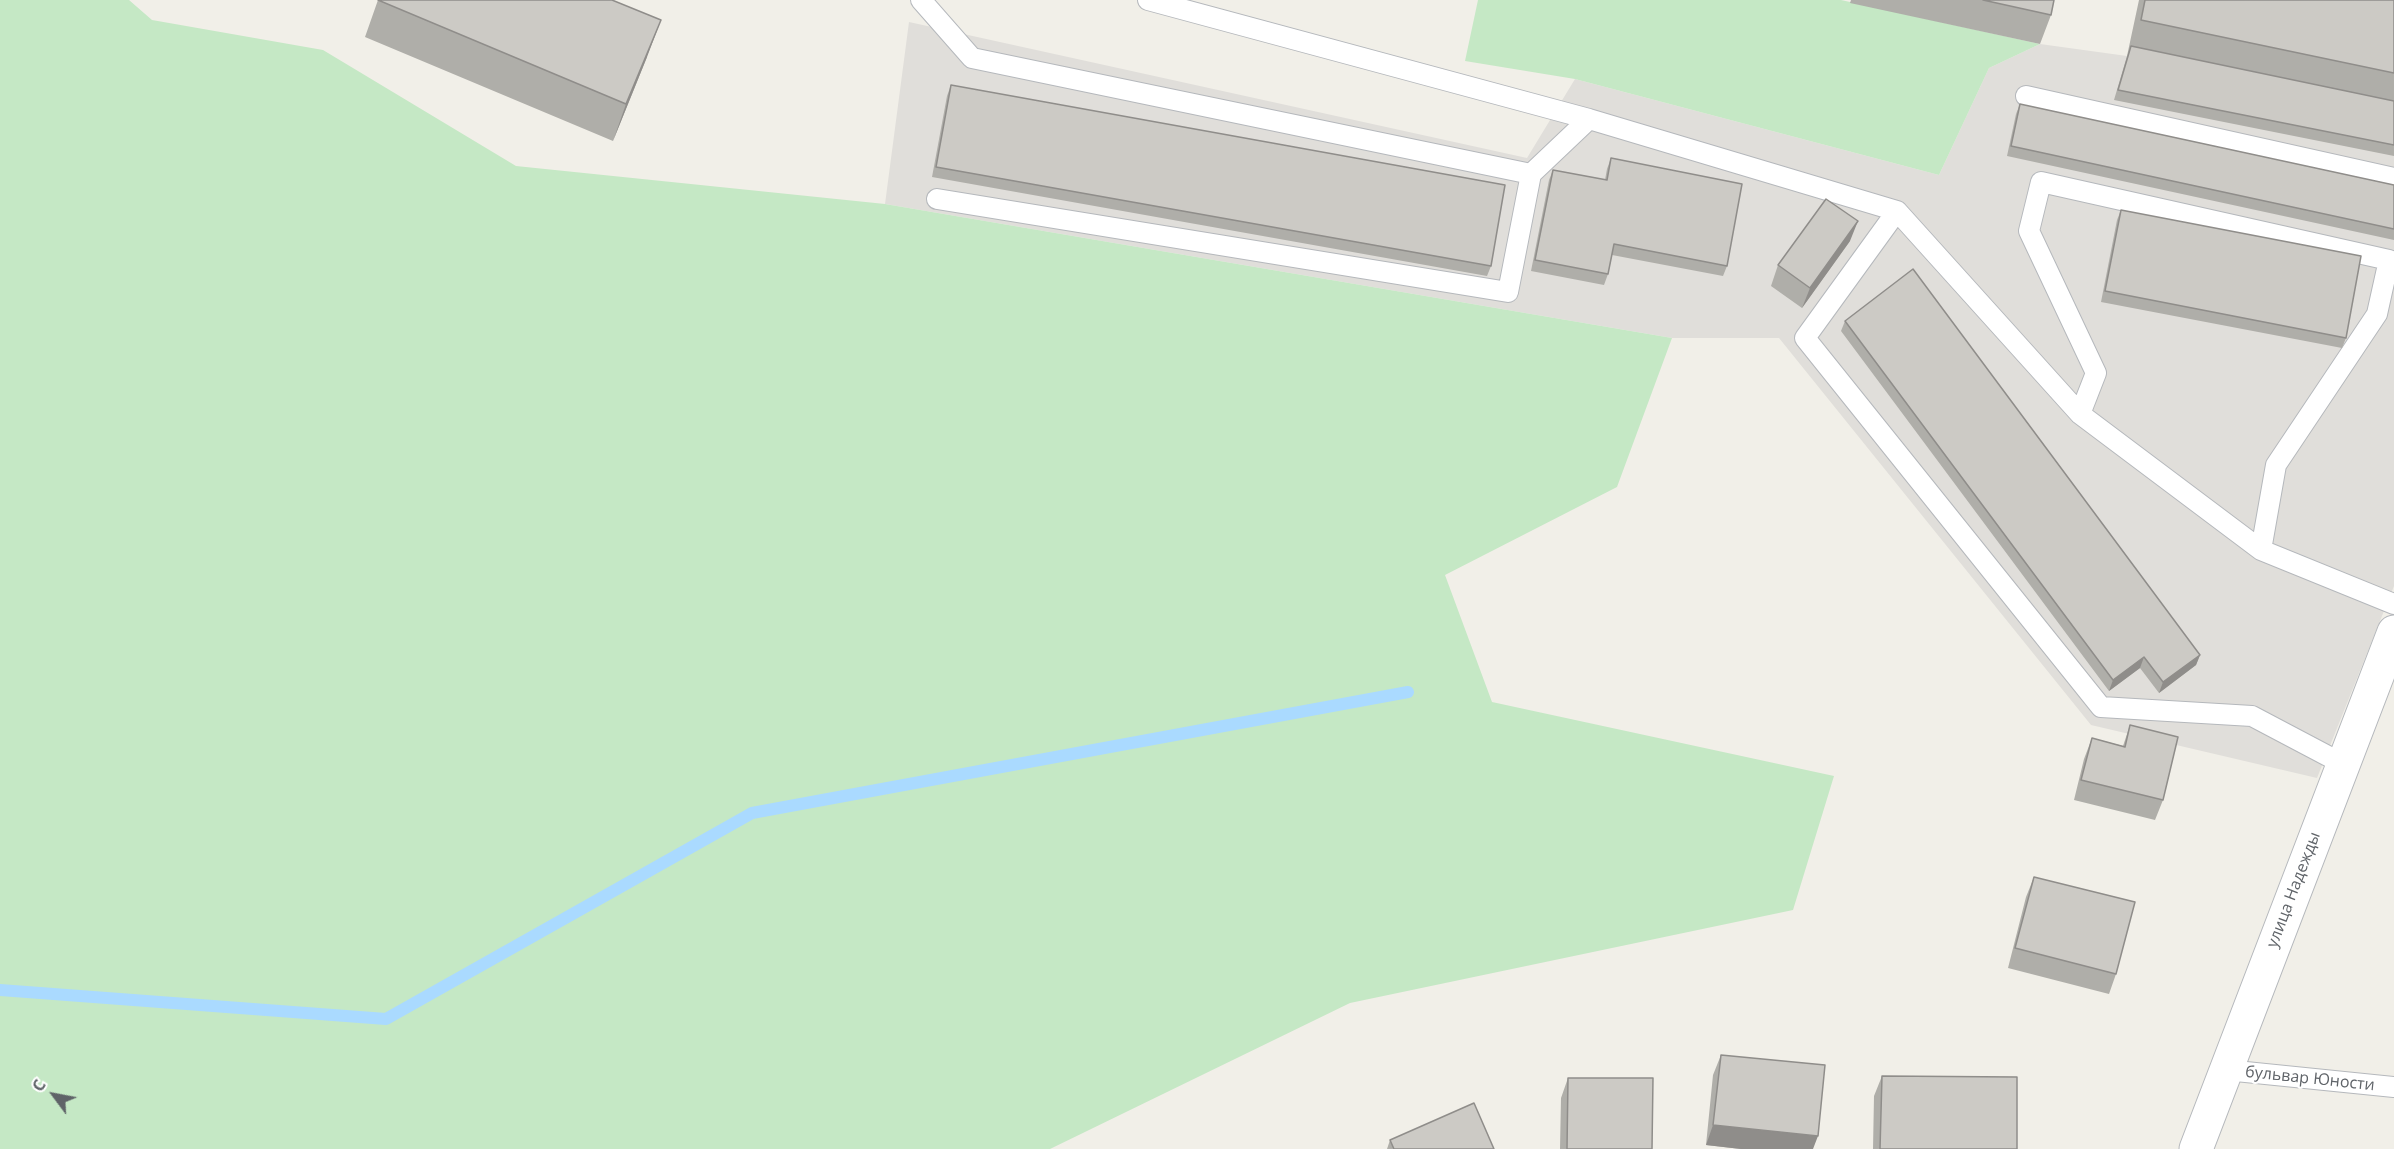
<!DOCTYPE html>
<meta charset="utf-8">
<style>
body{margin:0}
#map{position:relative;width:2394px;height:1149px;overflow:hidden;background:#f1efe8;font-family:"Open Sans",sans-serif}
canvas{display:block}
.north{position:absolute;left:24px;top:1065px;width:60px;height:60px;-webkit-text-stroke:4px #fff;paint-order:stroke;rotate:302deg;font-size:16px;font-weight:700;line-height:24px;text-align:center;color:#5f6368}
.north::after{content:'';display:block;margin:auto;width:21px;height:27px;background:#5f6368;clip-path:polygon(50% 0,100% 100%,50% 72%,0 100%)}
</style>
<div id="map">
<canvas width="2394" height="1149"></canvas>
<div class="north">С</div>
</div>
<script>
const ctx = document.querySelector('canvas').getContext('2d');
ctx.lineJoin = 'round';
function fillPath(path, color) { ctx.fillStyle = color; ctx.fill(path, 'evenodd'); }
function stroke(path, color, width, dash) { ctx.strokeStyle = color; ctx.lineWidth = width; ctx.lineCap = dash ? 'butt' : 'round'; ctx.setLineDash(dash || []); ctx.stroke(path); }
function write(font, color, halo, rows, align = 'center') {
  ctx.font = font + ' "Open Sans",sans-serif'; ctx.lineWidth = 4.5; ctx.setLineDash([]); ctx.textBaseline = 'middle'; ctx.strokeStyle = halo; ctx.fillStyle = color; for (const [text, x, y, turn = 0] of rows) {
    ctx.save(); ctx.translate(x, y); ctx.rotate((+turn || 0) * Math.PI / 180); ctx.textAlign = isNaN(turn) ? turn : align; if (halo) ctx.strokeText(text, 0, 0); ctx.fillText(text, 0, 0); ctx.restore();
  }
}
fillPath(new Path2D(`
 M909,22L1527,158L1575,79L1939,175L1989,68L2040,44L2127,56L2394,112V586L2317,778L2091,725L1779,338H1672L885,204Z`), '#e0deda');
fillPath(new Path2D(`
 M0,0H129L152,20L323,50L516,166L885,204L1672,338L1617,487L1445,575L1492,702L1834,776L1793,910L1350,1003L1050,1149H0Z
 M1478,0H1841L2040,44L1989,68L1939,175L1575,79L1465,61Z`), '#c5e8c5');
stroke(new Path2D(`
 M0,990L386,1019L752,813L1408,692`), '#aadaff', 12);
const service = new Path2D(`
 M921,0L972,58L1531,174L1589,119
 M1148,0L1589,119L1897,211L2080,414L2261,550L2394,604
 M2026,96L2394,178
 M937,199L1508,292L1531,174
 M1897,211L1805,338L2101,707L2252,716L2343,764
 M2080,414L2096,373L2029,231L2041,182L2389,260L2377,314L2276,465L2261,550
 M2226,1070L2394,1087`);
const minor = new Path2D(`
 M2196,1149L2394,632`);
stroke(service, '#b5b8bc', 22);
stroke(minor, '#b5b8bc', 35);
stroke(service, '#fff', 20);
stroke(minor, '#fff', 33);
fillPath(new Path2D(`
 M378,0L647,57L613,141L365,37Z
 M1851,0H2054L2051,15L2040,44L1850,3Z
 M2139,0H2394V156L2114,100L2127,56Z
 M951,85L1491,266L1487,276L932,177L947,96Z
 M2020,104L2394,185V240L2007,156L2016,114Z
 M1611,158L1727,266L1723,276L1612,255L1608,274L1604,285L1531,271L1549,180L1553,170L1605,180L1607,169Z
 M2121,210L2346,338L2342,348L2101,302L2117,220Z
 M1850,241L1802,308L1771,286L1778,265Z
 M1845,321L2200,655L2196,665L2159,693L2140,668L2109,691L1841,331Z
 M2130,725L2163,800L2155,820L2074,800L2084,759L2092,738L2123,746Z
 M2034,877L2116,974L2109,994L2008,968L2026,897Z
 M1721,1055L1741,1149L1706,1145L1713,1075Z
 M1882,1076L2017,1149H1873L1874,1096Z
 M1568,1078L1652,1149H1560L1561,1098Z
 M1390,1140L1494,1149H1387Z`), '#afaea9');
fillPath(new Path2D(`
 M661,20L647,57L613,141L626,104Z
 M1858,221L1850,241L1802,308L1810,288Z
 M2200,655L2196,665L2159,693L2163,682Z
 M2144,657L2140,668L2109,691L2113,680Z
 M1713,1125L1818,1136L1813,1149H1741L1706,1145Z`), '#8f8d8a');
const building = new Path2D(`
 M378,0H612L661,20L626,104Z
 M1983,0H2054L2051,15Z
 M2145,0H2394V73L2141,20Z
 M2131,46L2394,101V145L2118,90Z
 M951,85L1505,185L1491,266L936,167Z
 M2020,104L2394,185V229L2011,146Z
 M1611,158L1742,184L1727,266L1614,244L1608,274L1535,260L1553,170L1607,180Z
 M1826,199L1858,221L1810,288L1778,265Z
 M2121,210L2361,256L2346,338L2105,291Z
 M1913,269L2200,655L2163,682L2144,657L2113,680L1845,321Z
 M2130,725L2178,737L2163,800L2081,780L2092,738L2125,747Z
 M2034,877L2135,902L2116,974L2015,948Z
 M1721,1055L1825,1065L1818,1136L1713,1125Z
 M1882,1076L2017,1077V1149H1880Z
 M1568,1078H1653L1652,1149H1567Z
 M1474,1103L1494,1149H1394L1390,1140Z`);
fillPath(building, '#cccac5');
stroke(building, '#8f8d8a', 1.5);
write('16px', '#5f6368', '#fff', [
 ["улица Надежды",2294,890,-69],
 ["бульвар Юности",2310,1079,6]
]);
</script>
